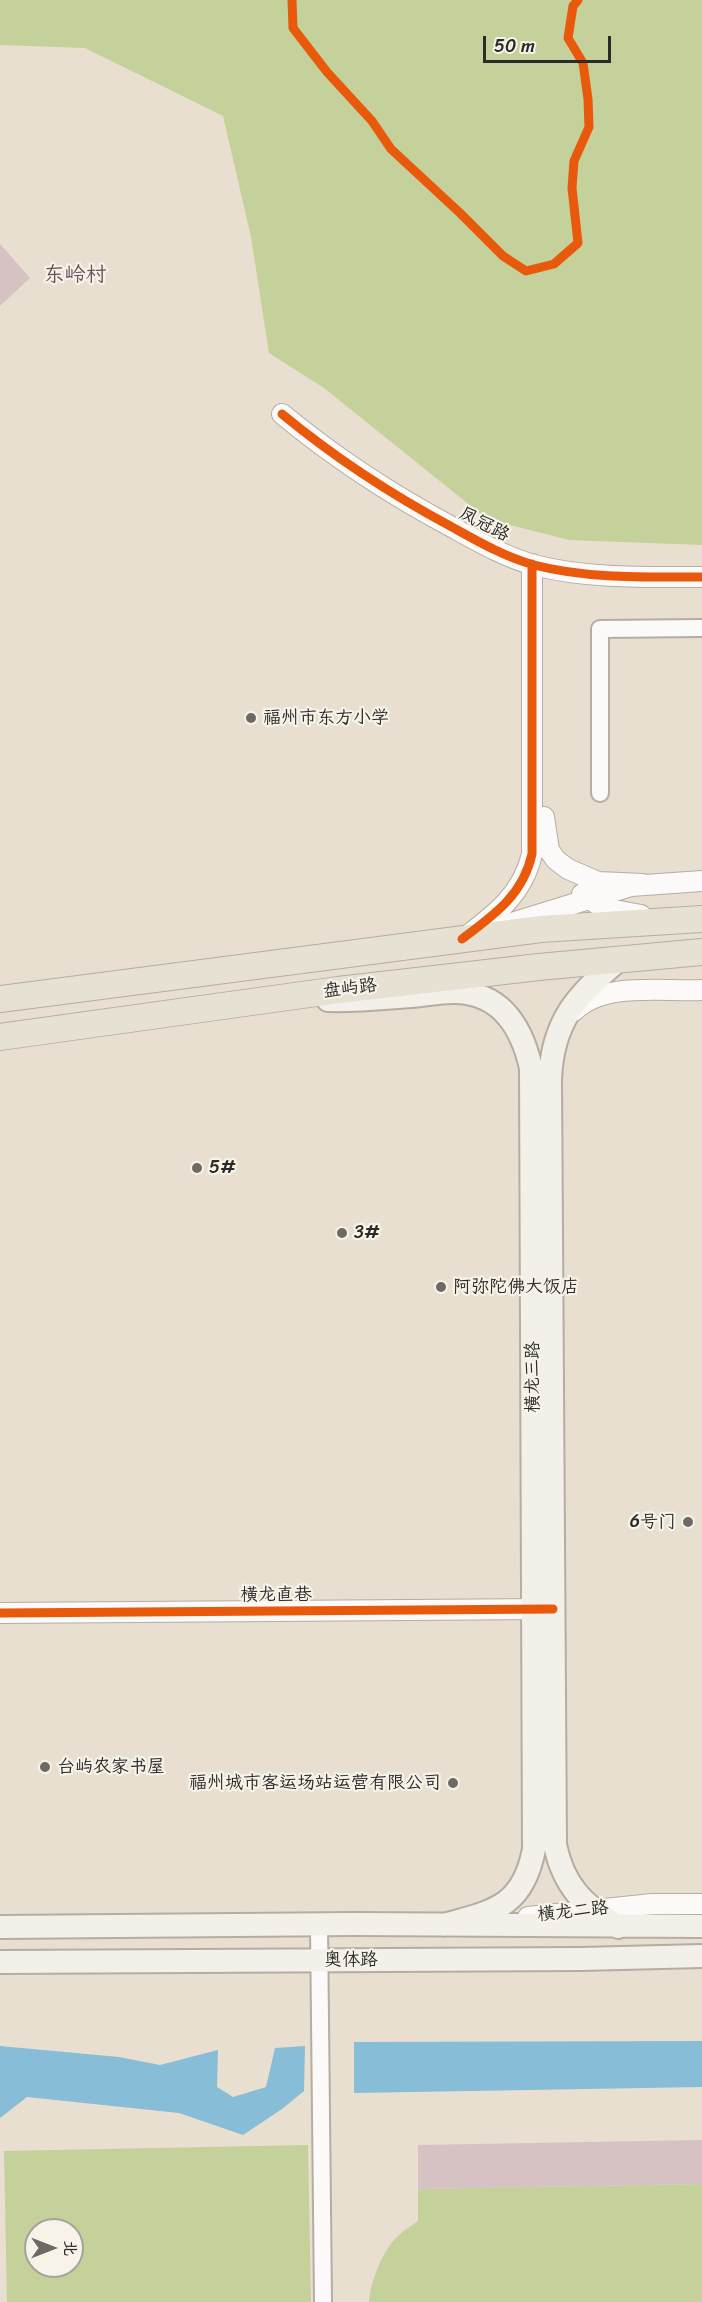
<!DOCTYPE html>
<meta charset="utf-8">
<style>
body{margin:0}
#map{position:relative;width:702px;height:2302px;overflow:hidden;background:#e8dfd0;font-family:Sriracha,"LXGW WenKai TC",sans-serif}
canvas{display:block}
.north{position:absolute;left:24px;top:2218px;width:60px;height:60px;box-sizing:border-box;background:#f7f3e8;border:2px solid #a5a39c;border-radius:50%;rotate:90deg;font-size:16px;font-weight:700;line-height:24px;text-align:center;color:#2b2b2b}
.north::after{content:'';display:block;margin:auto;width:21px;height:27px;background:#6d6a65;clip-path:polygon(50% 0,100% 100%,50% 72%,0 100%)}
.scale{position:absolute;left:483px;top:36px;width:128px;height:27px;box-sizing:border-box;border:3px solid #2b2b2b;border-top:0;padding-left:8px;font-size:18px;line-height:21px;white-space:nowrap;color:#2b2b2b;-webkit-text-stroke:4px #f7f3e8;paint-order:stroke}
</style>
<div id="map">
<canvas width="702" height="2302"></canvas>
<div class="north">北</div>
<div class="scale">50 m</div>
</div>
<script>
const ctx = document.querySelector('canvas').getContext('2d');
ctx.lineJoin = 'round';
function fillPath(path, color) { ctx.fillStyle = color; ctx.fill(path, 'evenodd'); }
function stroke(path, color, width, dash) { ctx.strokeStyle = color; ctx.lineWidth = width; ctx.lineCap = dash ? 'butt' : 'round'; ctx.setLineDash(dash || []); ctx.stroke(path); }
function write(font, color, halo, rows, align = 'center') {
  ctx.font = font + ' Sriracha,"LXGW WenKai TC",sans-serif'; ctx.lineWidth = 4.5; ctx.setLineDash([]); ctx.textBaseline = 'middle'; ctx.strokeStyle = halo; ctx.fillStyle = color; for (const [text, x, y, turn = 0] of rows) {
    ctx.save(); ctx.translate(x, y); ctx.rotate((+turn || 0) * Math.PI / 180); ctx.textAlign = isNaN(turn) ? turn : align; if (halo) ctx.strokeText(text, 0, 0); ctx.fillText(text, 0, 0); ctx.restore();
  }
}
fillPath(new Path2D(`
 M0,0H702V545L569,540L487,519L324,388L269,353L251,237L223,116L85,48L0,45Z
 M308,2145L311,2302H7L4,2151ZM36,2230H72V2266H36Z
 M702,2184V2302H369C370,2283 383,2249 398,2236C404,2230 411,2226 418,2221V2189Z`), '#c4d19a');
fillPath(new Path2D(`
 M702,2041V2087L354,2093V2042Z
 M0,2046L119,2057L160,2065L218,2050L217,2087L233,2097L266,2087L275,2048L305,2046L304,2091L282,2109L243,2135L179,2113L27,2097L0,2118Z`), '#87bdd6');
fillPath(new Path2D(`
 M0,244L30,278L0,306Z
 M702,2140V2184L418,2189V2145Z`), '#d6c2c3');
const minor = new Path2D(`
 M600,793V629L702,628
 M319,1925L323,2302`);
const tertiary = new Path2D(`
 M282,414C334,457 392,495 452,527C479,542 505,557 534,565C588,579 647,577 702,577
 M544,817L549,850L556,860L568,869L598,882L643,884
 M582,894L603,908L641,915
 M502,926L631,886L702,881
 M463,939C495,915 523,894 532,854V564
 M574,1011C604,981 663,992 702,990
 M0,1613L546,1609
 M528,1917L652,1904H702`);
const secondary = new Path2D(`
 M328,1000C356,1001 383,998 411,996C426,995 442,991 457,992C502,994 522,1028 531,1068L534,1849C523,1907 494,1911 444,1925
 M0,1927L353,1924L702,1926
 M618,1927C583,1904 564,1887 555,1845L550,1080C552,1022 577,994 620,959
 M0,1962L581,1959L702,1956`);
const primary = new Path2D(`
 M0,999L541,929L702,919
 M0,1037L338,990L539,967L702,952`);
stroke(minor, '#b3ada3', 20);
stroke(tertiary, '#b3ada3', 22);
stroke(secondary, '#b3ada3', 26);
stroke(primary, '#b3ada3', 28);
stroke(minor, '#fcfaf8', 16);
stroke(tertiary, '#fcfaf8', 20);
stroke(secondary, '#f3f0ea', 22);
stroke(primary, '#e7e1d3', 26);
stroke(new Path2D(`
 M292,0L293,28L327,72L372,121L391,149L460,213L503,256L526,271L554,264L578,243L572,188L574,161L589,127L588,99L583,63L568,38L573,6L578,0
 M282,414C334,457 392,495 452,527C479,542 505,557 534,565C588,579 647,577 702,577
 M462,939C494,915 523,895 532,854V564
 M0,1613L553,1609`), '#e8590c', 9);
for (const [x, y, r, color] of [
 [251,718,6,"#6d6a65"],
 [197,1168,6,"#6d6a65"],
 [342,1233,6,"#6d6a65"],
 [441,1287,6,"#6d6a65"],
 [688,1522,6,"#6d6a65"],
 [45,1767,6,"#6d6a65"],
 [453,1783,6,"#6d6a65"]
]) { const dot = new Path2D(); dot.arc(x, y, r, 0, 2 * Math.PI); ctx.fillStyle = color; ctx.fill(dot); stroke(dot, '#f7f3e8', 2); }
write('18px', '#2b2b2b', '#f7f3e8', [
 ["凤冠路",484,525,27],
 ["盘屿路",350,989,-7],
 ["横龙三路",533,1377,-90],
 ["横龙直巷",276,1595],
 ["横龙二路",573,1912,-6],
 ["奥体路",351,1960]
]);
write('18px', '#2b2b2b', '#f7f3e8', [
 ["福州市东方小学",263,718],
 ["5#",209,1168],
 ["3#",354,1233],
 ["阿弥陀佛大饭店",453,1287],
 ["6号门",676,1522,"right"],
 ["台屿农家书屋",57,1767],
 ["福州城市客运场站运营有限公司",441,1783,"right"]
], 'left');
write('21px', '#6b4f5d', '#f7f3e8', [
 ["东岭村",75,276]
]);
</script>
